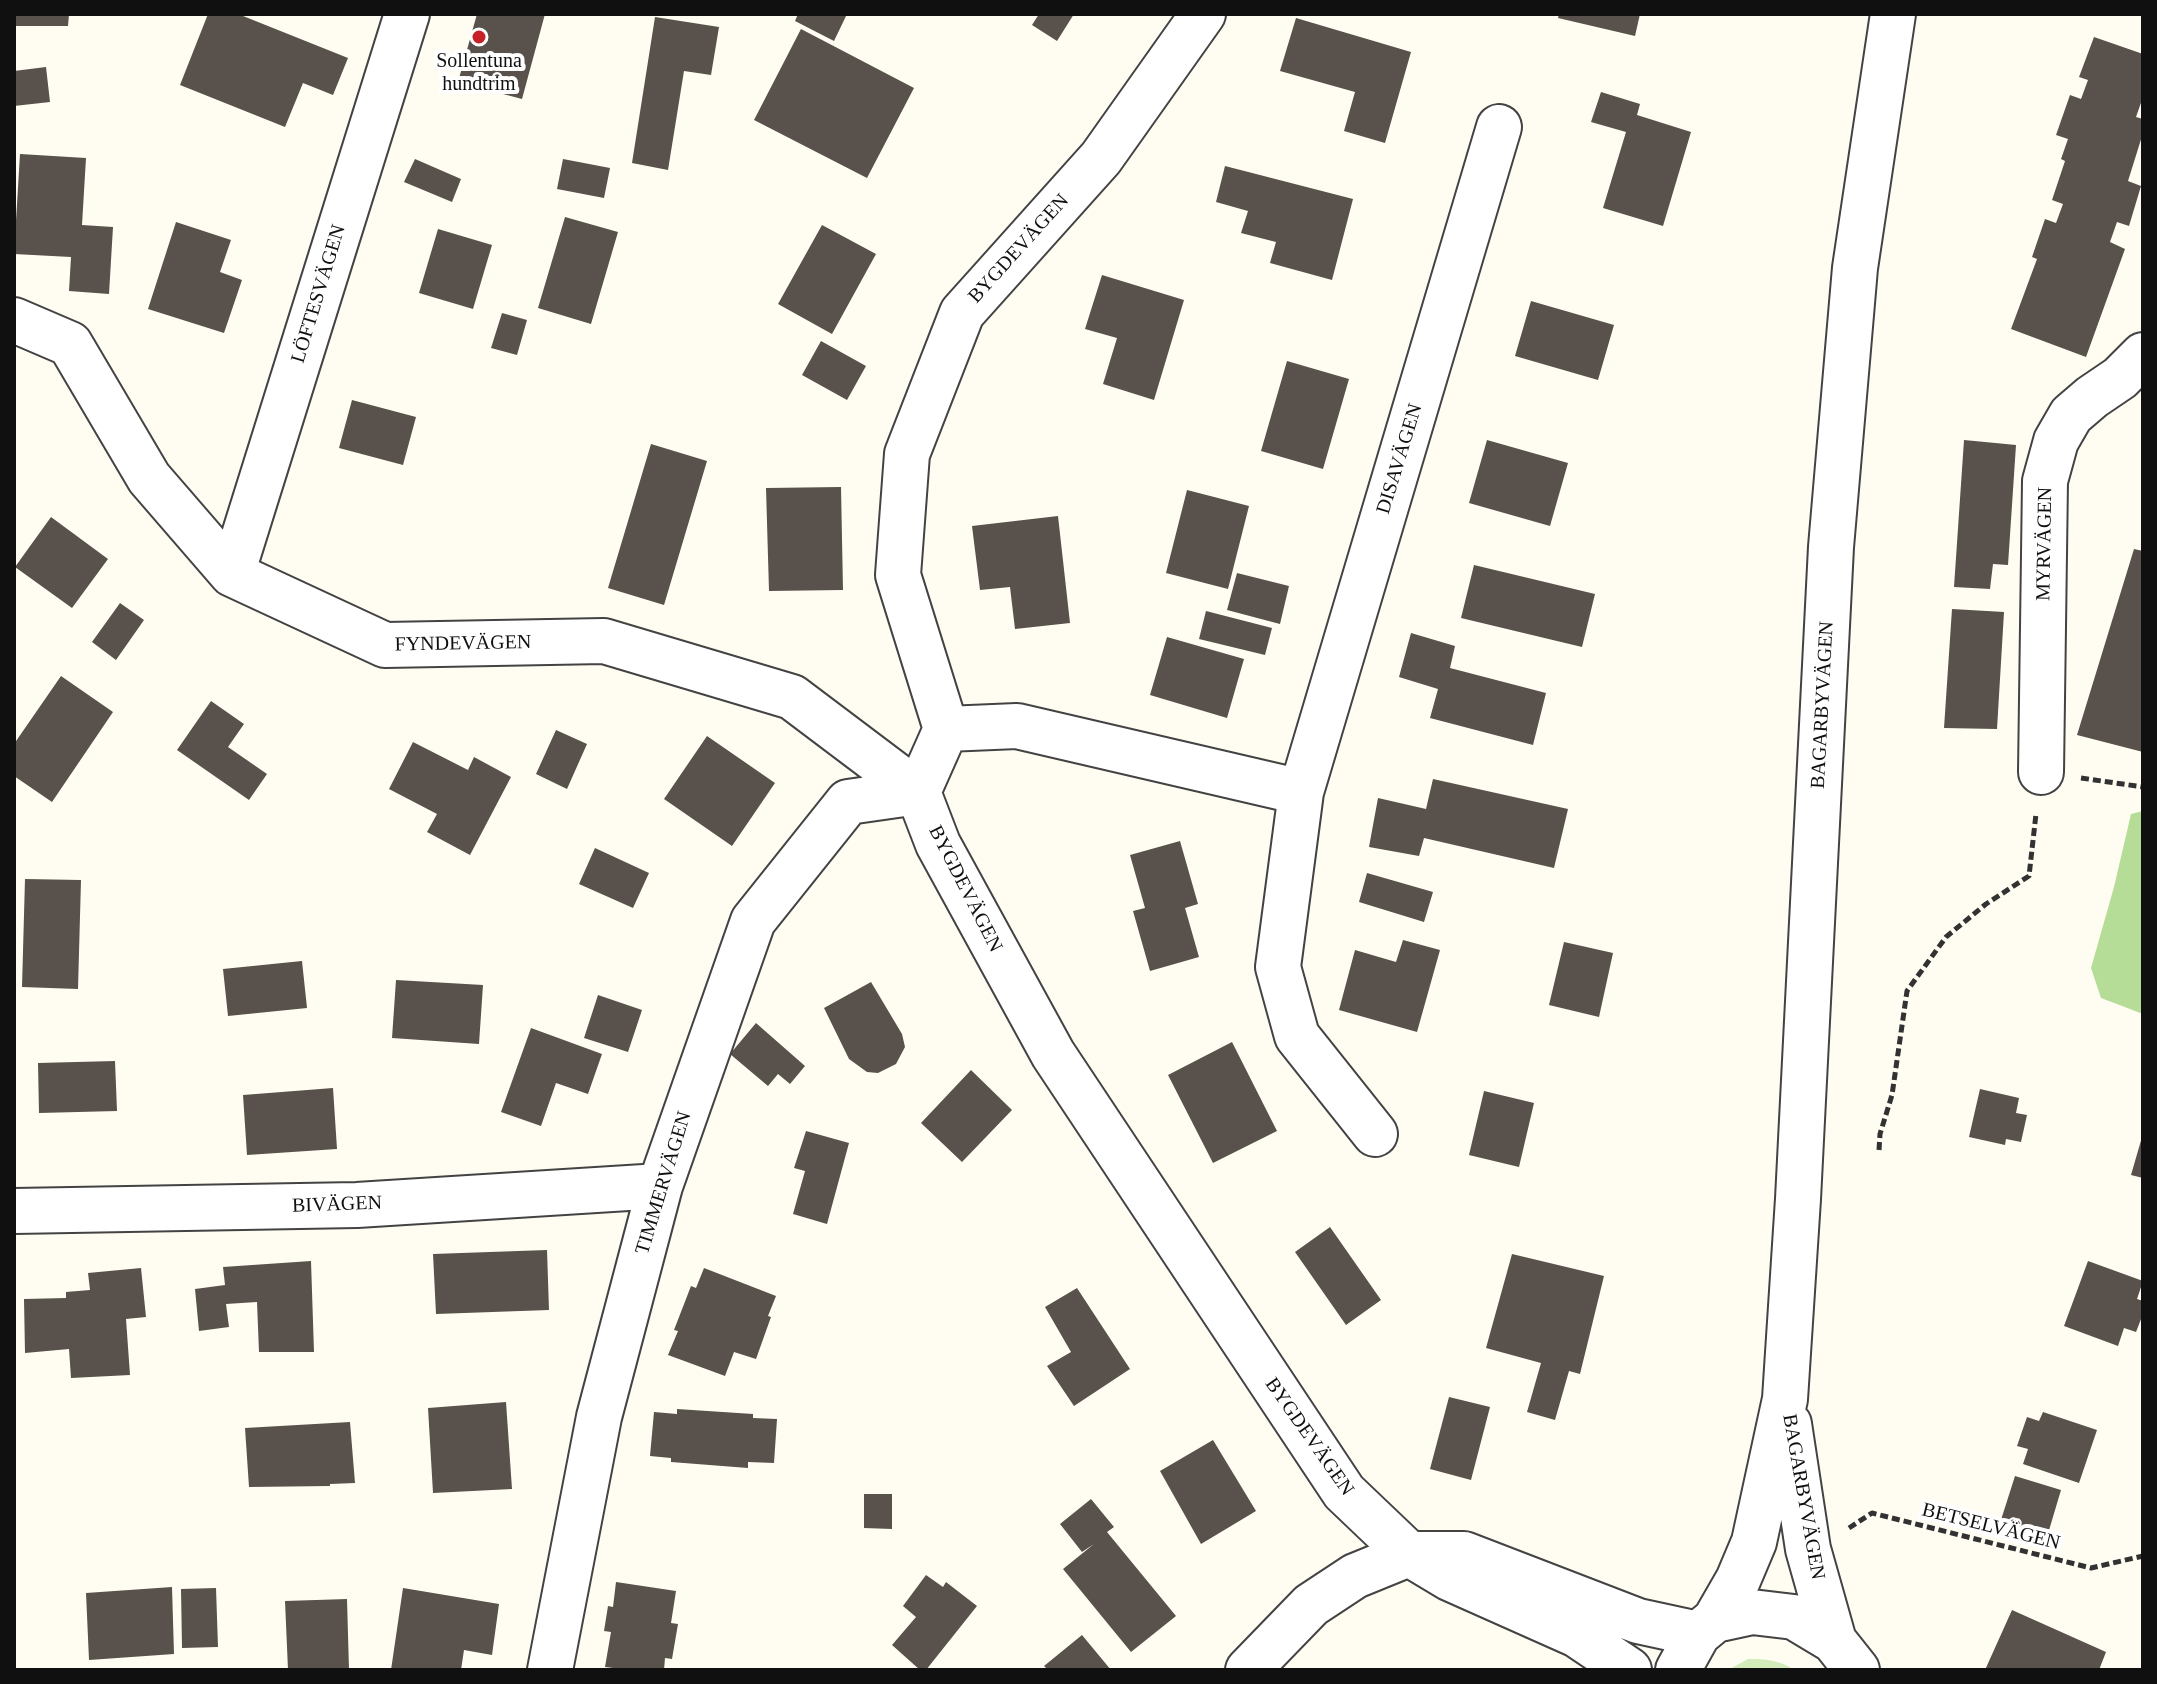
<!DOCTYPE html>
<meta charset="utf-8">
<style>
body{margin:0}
#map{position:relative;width:2157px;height:1684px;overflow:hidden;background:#fffdf2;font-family:"Times New Roman",serif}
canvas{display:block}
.frame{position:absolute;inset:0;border:16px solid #101010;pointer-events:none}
</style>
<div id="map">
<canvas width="2157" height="1684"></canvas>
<div class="frame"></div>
</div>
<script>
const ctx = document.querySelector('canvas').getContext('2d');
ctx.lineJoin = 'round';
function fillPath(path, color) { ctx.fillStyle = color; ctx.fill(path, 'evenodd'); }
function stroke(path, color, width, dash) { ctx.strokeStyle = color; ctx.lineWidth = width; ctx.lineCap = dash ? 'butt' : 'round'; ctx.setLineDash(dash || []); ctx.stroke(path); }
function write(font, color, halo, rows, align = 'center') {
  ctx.font = font + ' "Times New Roman",serif'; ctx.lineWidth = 8; ctx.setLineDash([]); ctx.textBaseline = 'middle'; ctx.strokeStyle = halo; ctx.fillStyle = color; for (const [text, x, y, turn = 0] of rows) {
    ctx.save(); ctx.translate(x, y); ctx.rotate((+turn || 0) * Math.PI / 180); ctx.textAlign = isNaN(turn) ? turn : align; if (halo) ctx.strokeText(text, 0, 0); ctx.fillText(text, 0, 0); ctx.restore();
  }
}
fillPath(new Path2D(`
 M1748,1659C1764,1659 1781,1660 1794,1670H1728Z`), '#d3ecba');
fillPath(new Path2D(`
 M2143,811V1014L2101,998L2091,968L2114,887L2131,814Z`), '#b6dd98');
fillPath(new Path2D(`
 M14,14H69L68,26H14Z
 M208,14H238L348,58L333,95L303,83L285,127L180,85Z
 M477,14H545L522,99L458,82Z
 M798,14H847L834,41L795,21Z
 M1039,14H1074L1057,41L1032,25Z
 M1559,14H1640L1635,36L1558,18Z
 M655,17L719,27L711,75L684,71L668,170L632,163Z
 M1296,18L1411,52L1385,143L1344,131L1355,92L1280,71Z
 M801,29L914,88L867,178L754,120Z
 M2094,37L2143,54V97L2136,117L2143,119V133L2128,181L2141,186L2129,226L2117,222L2110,242L2125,249L2086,357L2011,329L2037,259L2032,257L2045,219L2056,223L2063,204L2052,200L2065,161L2061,159L2068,139L2056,135L2070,95L2081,99L2088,80L2079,77Z
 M46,67L50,102L14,106V71Z
 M1601,92L1640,104L1637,115L1691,132L1663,226L1603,208L1626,132L1591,122Z
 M20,154L86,158L82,225L113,227L109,294L69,291L71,257L14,254Z
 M415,159L461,179L452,202L404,182Z
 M563,159L610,168L604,198L557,189Z
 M1225,166L1353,199L1332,280L1270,263L1276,242L1241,233L1248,211L1216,202Z
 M565,217L618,232L591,324L538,308Z
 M176,222L231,240L220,272L242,280L224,333L148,309Z
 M822,225L876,254L832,334L778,304Z
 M438,229L492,245L473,309L419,293Z
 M1102,275L1184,300L1154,400L1103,384L1117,338L1085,329Z
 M1531,301L1614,325L1598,380L1515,356Z
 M502,313L527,320L517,355L491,348Z
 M821,341L866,366L847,400L802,375Z
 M1287,361L1349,379L1323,469L1261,451Z
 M352,400L416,417L403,465L339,448Z
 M1487,440L1568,463L1550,526L1469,503Z
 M1964,440L2016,445L2008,565L1993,564L1990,589L1954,587Z
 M651,444L707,461L664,605L608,588Z
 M841,487L843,590L769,591L766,488Z
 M1187,490L1249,506L1228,589L1166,573Z
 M1058,516L1070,623L1015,629L1010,587L980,590L972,526Z
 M51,517L108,559L72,608L15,567Z
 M2134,549L2143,551V752L2077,735Z
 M1474,565L1595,594L1582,647L1461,618Z
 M1237,573L1289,586L1280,624L1227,610Z
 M120,603L144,620L116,660L92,642Z
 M1952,609L2004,612L1997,729L1944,728Z
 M1206,611L1272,628L1265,655L1199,639Z
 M1411,633L1455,646L1450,668L1546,693L1533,745L1430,718L1438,689L1399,677Z
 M1167,637L1244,659L1227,718L1150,695Z
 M61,676L113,712L52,802L14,776V744Z
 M211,701L244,724L228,747L267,774L249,800L177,750Z
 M556,730L587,744L567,789L536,774Z
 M707,736L775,783L732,846L664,799Z
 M413,742L468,770L474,757L511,777L470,855L427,832L437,814L389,789Z
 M1433,779L1568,809L1554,868L1424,838L1419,856L1369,847L1378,798L1426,809Z
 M1180,841L1198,904L1185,908L1199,957L1150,971L1133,911L1145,908L1130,855Z
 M595,848L649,873L633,908L579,884Z
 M1367,873L1433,892L1424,922L1359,902Z
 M25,879L81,880L78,989L22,987Z
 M1403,940L1440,950L1417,1032L1339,1010L1355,950L1396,962Z
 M1564,942L1613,953L1599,1017L1549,1005Z
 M302,961L307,1008L228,1016L223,969Z
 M396,980L483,985L479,1044L392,1038Z
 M871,982L902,1034L905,1047L896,1064L878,1073L867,1072L849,1059L824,1008Z
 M598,995L642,1010L628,1052L584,1038Z
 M756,1023L805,1066L790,1084L778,1074L768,1086L730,1054Z
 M531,1028L602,1054L588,1094L556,1083L541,1126L501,1112Z
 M1232,1042L1277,1131L1213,1163L1168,1075Z
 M115,1061L117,1111L39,1113L38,1063Z
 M971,1070L1012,1110L962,1162L921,1123Z
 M333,1088L337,1149L247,1155L243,1095Z
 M1980,1089L2019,1098L2016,1113L2027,1115L2021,1142L2006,1139L2005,1145L1969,1137Z
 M1484,1091L1534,1103L1519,1167L1469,1155Z
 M806,1131L849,1143L827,1224L793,1214L805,1171L794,1168Z
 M2142,1137H2143V1178L2131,1175Z
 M1330,1227L1381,1300L1346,1325L1295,1252Z
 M547,1250L549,1310L436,1314L433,1254Z
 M1512,1254L1604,1276L1580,1374L1569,1371L1555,1420L1527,1412L1541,1363L1486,1348Z
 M311,1261L314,1352H259L257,1302L226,1304L229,1327L199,1331L195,1289L225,1285L223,1267Z
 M2088,1261L2143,1281L2137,1299L2143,1301V1314L2136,1332L2124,1328L2118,1346L2064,1326Z
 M141,1268L146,1317L126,1319L130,1375L71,1378L69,1349L25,1353L24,1299L66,1298V1292L90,1290L88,1273Z
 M704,1268L776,1296L768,1316L771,1317L756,1359L734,1352L725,1376L668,1355L678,1331L674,1330L691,1286L696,1288Z
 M1077,1288L1130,1369L1074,1406L1047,1366L1071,1352L1045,1307Z
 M1449,1397L1490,1407L1471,1480L1430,1469Z
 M506,1402L512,1489L433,1493L428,1408Z
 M677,1409L753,1414V1418L777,1419L774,1463L748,1462V1468L671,1462V1458L650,1456L654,1412L677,1414Z
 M2043,1412L2097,1430L2079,1483L2023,1464L2028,1449L2017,1446L2027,1417L2039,1421Z
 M350,1422L355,1483L330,1484V1486L249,1487L245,1428Z
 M1213,1440L1256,1511L1201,1544L1160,1471Z
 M2015,1476L2061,1490L2047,1537L2000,1523Z
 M864,1494H892V1529L864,1528Z
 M1091,1499L1114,1527L1107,1532L1176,1616L1131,1652L1063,1569L1094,1544L1082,1552L1060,1524Z
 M926,1575L943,1587L946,1582L977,1606L926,1670H920L892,1645L916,1617L903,1606Z
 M616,1582L676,1591L671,1623L678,1624L672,1659L665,1658L664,1670H630L605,1667L611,1632L604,1631L608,1606L613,1607Z
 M172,1587L174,1654L89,1660L86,1593Z
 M216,1588L218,1647L182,1648L181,1589Z
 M403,1588L499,1604L492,1655L464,1650L461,1670H391Z
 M347,1599L349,1670H288L285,1601Z
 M2012,1610L2106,1652L2099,1670H1985Z
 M1082,1635L1111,1670H1048L1044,1666Z`), '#59514b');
const minor = new Path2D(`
 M1203,14L1101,158L962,313L907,454L898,575L946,729L918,792L938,844L1053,1054L1344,1492L1409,1554L1449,1578L1577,1635L1629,1670
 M14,320L70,344L149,478L232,574L385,645L604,641L792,697L918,792
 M232,574L407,14
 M946,729L1017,726L1301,792L1278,967L1297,1036L1375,1134
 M2041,772L2045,481L2056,441L2071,415L2092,397L2120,378L2143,355
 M1301,792L1499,127
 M14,1211L357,1205L660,1186
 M550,1670L599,1417L660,1186L753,921L848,802L918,792
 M1248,1670L1311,1605L1355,1576L1409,1554H1464L1638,1621L1698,1634`);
const tertiary = new Path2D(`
 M1789,1424L1808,1549L1834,1641
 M1715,1620L1738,1580L1754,1542L1785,1399L1798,1199L1831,547L1855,268L1893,14
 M1678,1670L1698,1634L1715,1620L1752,1612L1794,1617L1834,1641L1857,1670`);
stroke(minor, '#434343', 48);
stroke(tertiary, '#434343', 48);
stroke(new Path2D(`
 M2081,778L2143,787
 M1879,1150L1880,1134L1892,1095L1907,991L1946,937L1986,904L2029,876L2036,814
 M1849,1528L1872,1513L2091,1568L2143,1556`), '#323232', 5, [8, 4]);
stroke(minor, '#fff', 44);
stroke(tertiary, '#fff', 44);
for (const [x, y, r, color] of [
 [479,37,8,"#c62127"]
]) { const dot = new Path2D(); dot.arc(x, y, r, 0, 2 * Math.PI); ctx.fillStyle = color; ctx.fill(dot); stroke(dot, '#fff', 3); }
write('20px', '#101010', '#fff', [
 ["Sollentuna",479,62],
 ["hundtrim",479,85]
]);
write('20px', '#101010', '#fff', [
 ["BYGDEVÄGEN",1019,249,-48],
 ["LÖFTESVÄGEN",319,294,-73],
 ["DISAVÄGEN",1400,459,-73],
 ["MYRVÄGEN",2045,544,-89],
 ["FYNDEVÄGEN",463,644,-1],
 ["BAGARBYVÄGEN",1823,705,-87],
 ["BYGDEVÄGEN",965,889,63],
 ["TIMMERVÄGEN",664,1183,-73],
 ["BIVÄGEN",337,1205,-2],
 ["BYGDEVÄGEN",1309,1437,55],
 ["BAGARBYVÄGEN",1803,1497,80],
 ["BETSELVÄGEN",1991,1527,14]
]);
</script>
